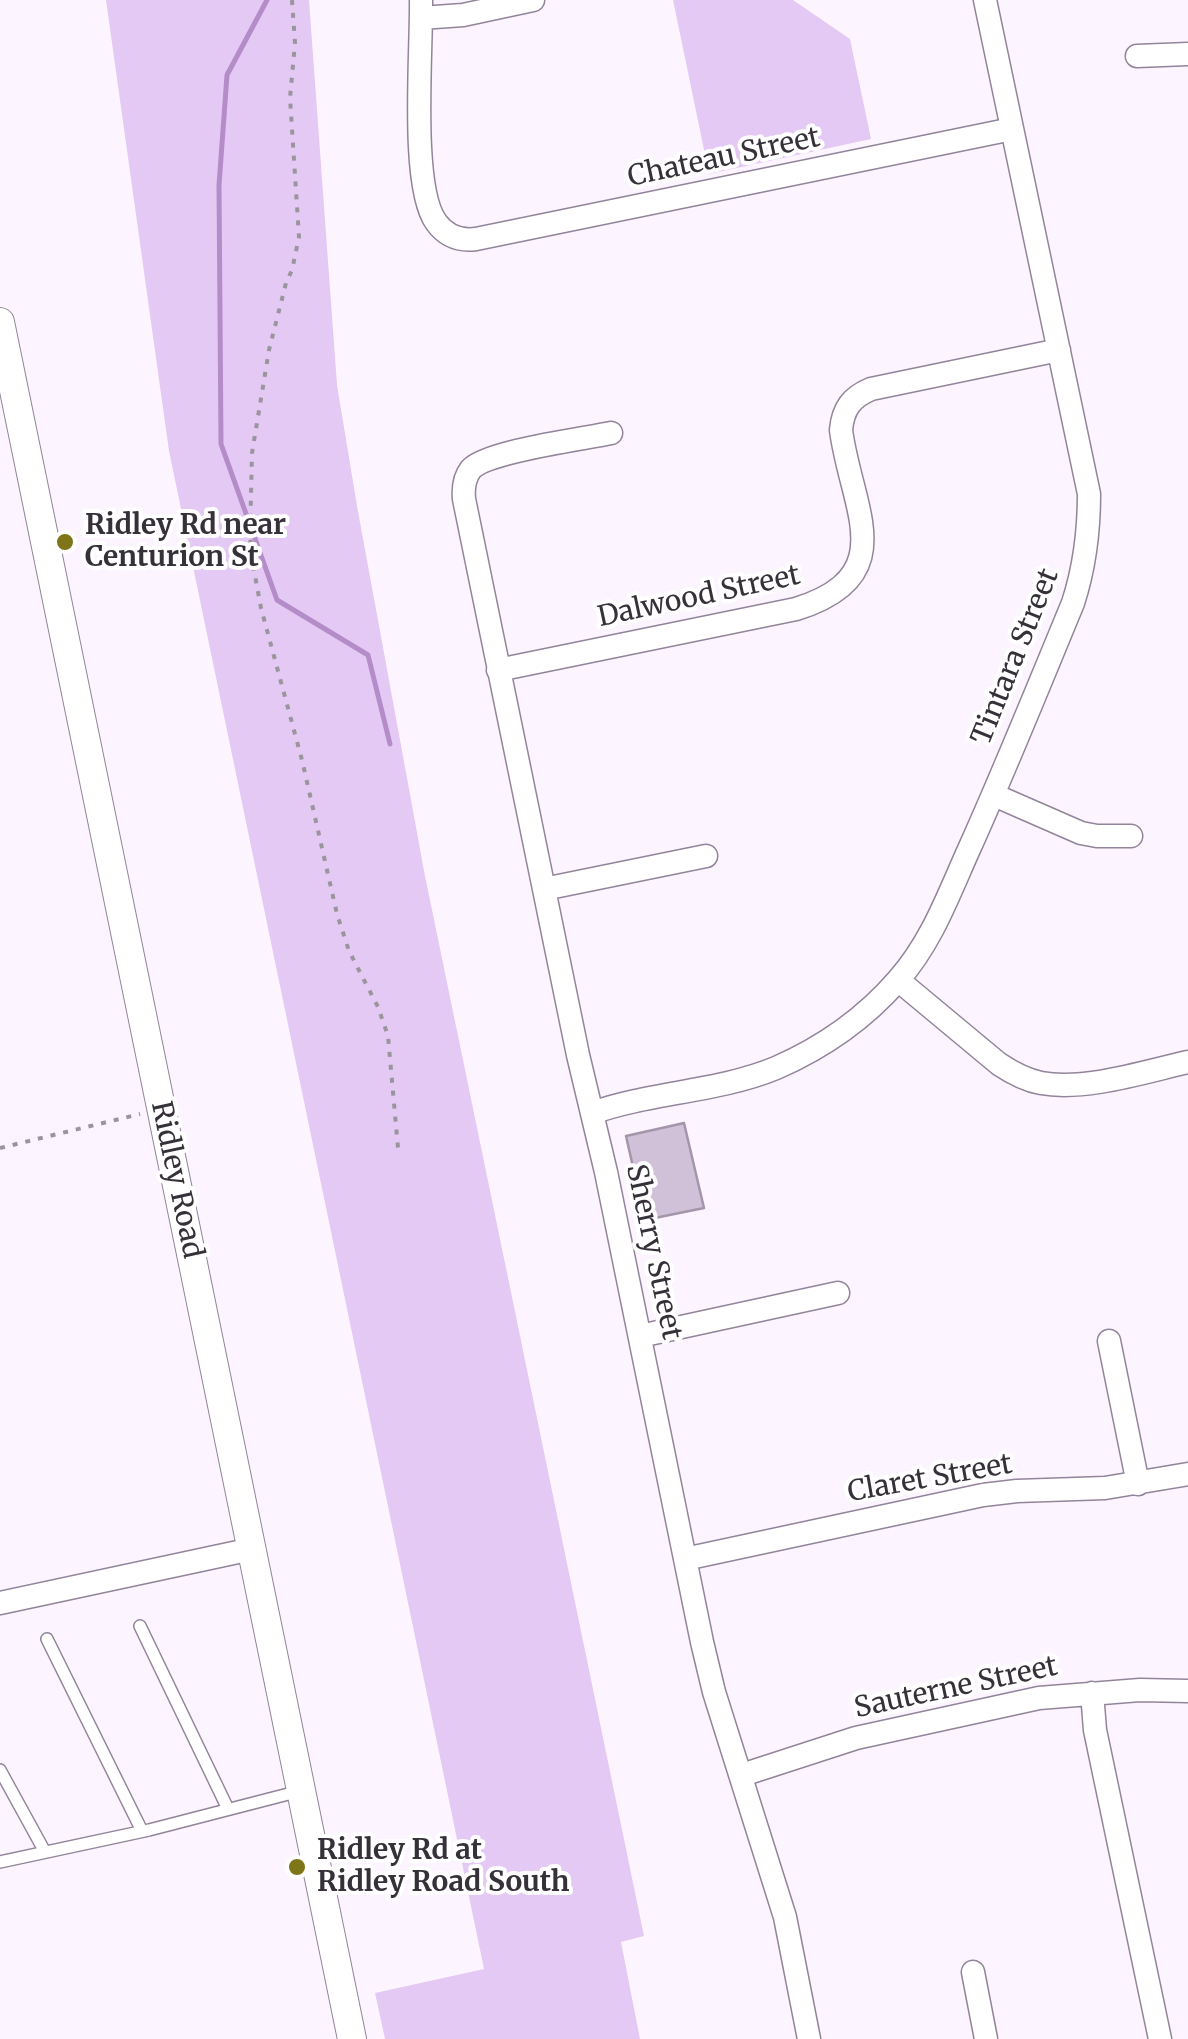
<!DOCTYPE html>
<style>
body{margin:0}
canvas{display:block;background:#fcf5ff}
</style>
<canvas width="1188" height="2039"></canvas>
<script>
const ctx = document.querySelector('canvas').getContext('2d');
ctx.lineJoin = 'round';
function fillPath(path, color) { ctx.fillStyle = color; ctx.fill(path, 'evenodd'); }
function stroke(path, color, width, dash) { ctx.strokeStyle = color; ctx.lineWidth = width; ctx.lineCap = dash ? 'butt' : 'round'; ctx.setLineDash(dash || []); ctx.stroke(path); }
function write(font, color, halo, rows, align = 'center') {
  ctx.font = font + ' Merriweather,serif'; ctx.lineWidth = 8; ctx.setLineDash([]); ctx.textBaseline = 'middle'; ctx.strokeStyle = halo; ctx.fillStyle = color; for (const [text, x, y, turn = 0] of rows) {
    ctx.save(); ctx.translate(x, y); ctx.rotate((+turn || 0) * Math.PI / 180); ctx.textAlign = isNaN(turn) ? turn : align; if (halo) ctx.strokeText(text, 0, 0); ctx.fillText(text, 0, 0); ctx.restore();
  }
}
fillPath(new Path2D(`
 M106,0H309L337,385L357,506L425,876L644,1936L621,1942L640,2039H385L375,1993L484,1969L169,451Z
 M673,0H793L850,39L871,139L709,174Z`), '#e5c9f5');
stroke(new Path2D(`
 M267,0L227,75L219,185L221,444L277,600L368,655L390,744`), '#b48dc8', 5);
const building = new Path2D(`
 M684,1123L704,1208L645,1220L626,1136Z`);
fillPath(building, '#d0c1d8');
stroke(building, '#a495ab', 2.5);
const service = new Path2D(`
 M140,1626L228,1809
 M47,1639L142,1831
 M0,1770L45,1852
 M0,1862L149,1830L300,1791`);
const minor = new Path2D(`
 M421,0C422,49 410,186 436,222C446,236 460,241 476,239L1012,129
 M421,18L463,15L533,0
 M1137,56L1188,54
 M611,433C583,439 488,451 471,469C464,478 463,488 464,499L578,1055L606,1172L702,1642L714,1692L785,1917L809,2039
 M498,670L796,609C903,576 851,508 841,430C843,408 852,397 871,389L1059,350
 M994,795L1081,833L1097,836H1131
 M544,889L706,856
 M898,980L999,1064C1011,1072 1025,1080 1041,1083C1085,1091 1144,1072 1188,1062
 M592,1113C651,1092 718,1092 776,1068C822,1048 865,1018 898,980C932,942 949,893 970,847C1006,767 1039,685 1073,603C1085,566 1089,532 1089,494L985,0
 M640,1336L838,1293
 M1109,1341L1138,1484
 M685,1559L983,1495L1017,1491L1105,1488L1188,1474
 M0,1603L252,1549
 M1092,1693L1095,1730L1160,2039
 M742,1775L856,1738L1039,1698L1140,1690L1188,1691
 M973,1972L986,2039`);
const tertiary = new Path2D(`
 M0,322L352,2039`);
stroke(service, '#92849a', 14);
stroke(minor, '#92849a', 25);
stroke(tertiary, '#92849a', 30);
stroke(new Path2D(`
 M292,0L295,43L290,98L299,237L292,270L286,283L269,350L252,453L250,536L253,565L261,608L302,760L337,914L349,951L378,1007L388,1036L398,1148
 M0,1148L140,1114`), '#9a949d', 4, [5, 8]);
stroke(service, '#fff', 11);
stroke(minor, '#fff', 22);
stroke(tertiary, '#fff', 28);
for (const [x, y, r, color] of [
 [65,542,10,"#7d7518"],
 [297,1867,10,"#7d7518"]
]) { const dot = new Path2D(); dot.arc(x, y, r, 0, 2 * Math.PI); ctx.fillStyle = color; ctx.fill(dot); stroke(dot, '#fff', 4); }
write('28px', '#363039', '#fff', [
 ["Chateau Street",724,158,-12],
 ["Dalwood Street",699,597,-12],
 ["Tintara Street",1016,657,-68],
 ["Ridley Road",176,1180,78],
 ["Sherry Street",653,1252,78],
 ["Claret Street",930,1479,-10],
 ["Sauterne Street",956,1688,-12]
]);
write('bold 28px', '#363039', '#fff', [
 ["Ridley Rd near",85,526],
 ["Centurion St",85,558],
 ["Ridley Rd at",317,1851],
 ["Ridley Road South",317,1883]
], 'left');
</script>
